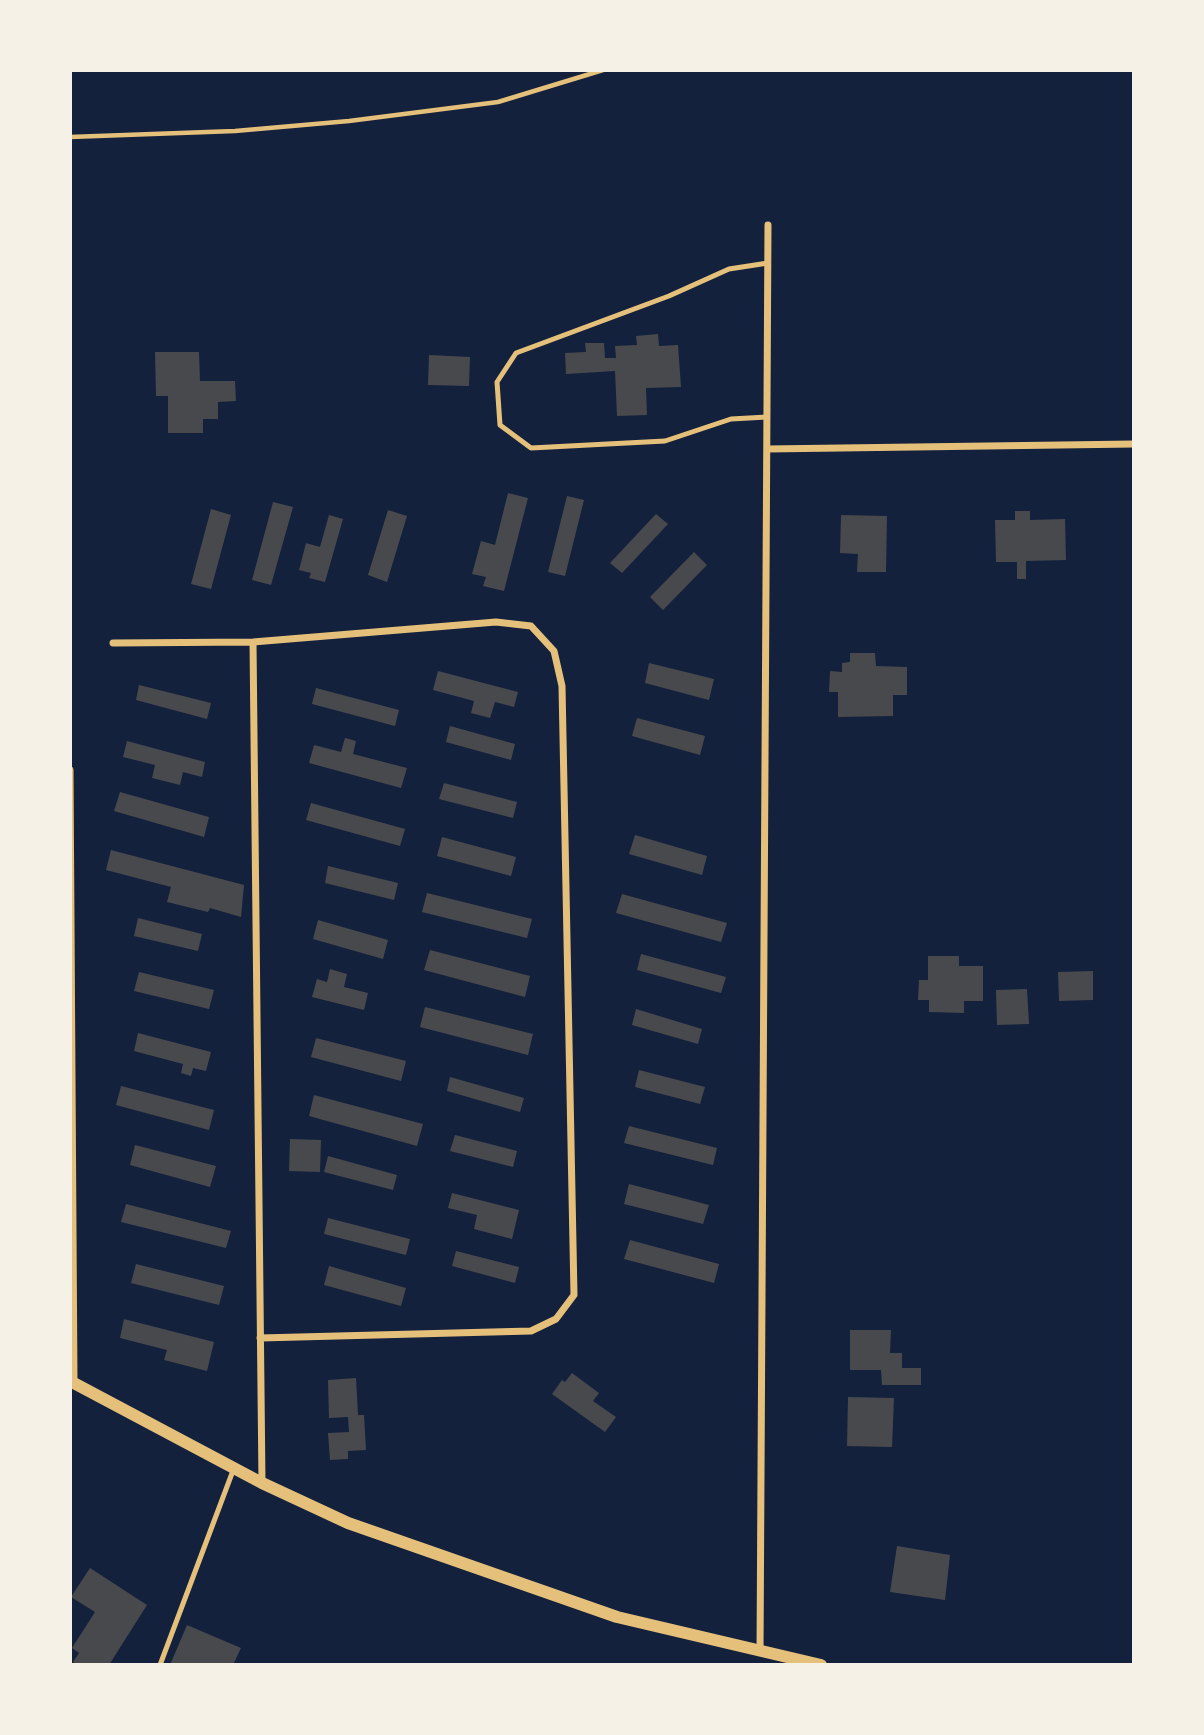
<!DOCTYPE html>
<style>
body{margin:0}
#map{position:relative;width:1204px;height:1735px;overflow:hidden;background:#14213d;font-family:Bitter,serif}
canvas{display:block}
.frame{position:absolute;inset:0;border:72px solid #f6f1e7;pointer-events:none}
</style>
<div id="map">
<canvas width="1204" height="1735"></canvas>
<div class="frame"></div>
</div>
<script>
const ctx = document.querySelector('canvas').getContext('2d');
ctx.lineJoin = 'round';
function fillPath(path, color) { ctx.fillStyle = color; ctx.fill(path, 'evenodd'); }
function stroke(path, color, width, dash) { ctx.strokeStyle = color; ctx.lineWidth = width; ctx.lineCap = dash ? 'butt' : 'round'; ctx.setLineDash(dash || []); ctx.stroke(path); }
fillPath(new Path2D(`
 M658,334L659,346L678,345L681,387L646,388L647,415L617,416L615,371L566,374L565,353L586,352L585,343H604L605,358H616L615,346L637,345L636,336Z
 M155,352H199L200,381H235L236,401L218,402V419H203V433H168V396H156Z
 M429,355L470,357L469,386L428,385Z
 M508,493L528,498L504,591L483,586L486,577L472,574L481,541L495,545Z
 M567,496L584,500L565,576L548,572Z
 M273,502L293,507L271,585L252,580Z
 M211,509L231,515L211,589L191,584Z
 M388,510L407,516L387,582L368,575Z
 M1015,511H1030V520L1065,519L1066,560L1026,561V579H1017V562H996L995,520H1015Z
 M656,514L668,524L622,573L610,563Z
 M329,515L343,519L325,582L309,578L311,573L299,570L306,543L320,547Z
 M841,515L887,516L886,572H857L858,554L840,553Z
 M694,552L707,565L663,610L650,597Z
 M850,653H875L876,666L907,667V695H893V716L838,717V692H829L830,671L842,672V663L850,662Z
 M649,663L714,679L709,700L645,683Z
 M438,671L518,692L514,707L495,702L490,718L471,713L474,701L433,690Z
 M139,685L211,703L207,719L136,700Z
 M316,688L399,710L395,726L312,704Z
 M637,718L705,736L700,755L632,736Z
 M450,726L515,744L511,760L446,742Z
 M345,738L356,741L353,754L407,768L401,788L309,763L314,745L341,752Z
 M127,741L205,762L202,777L183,772L180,785L152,778L155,765L123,757Z
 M444,783L517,802L513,818L439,799Z
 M120,792L209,817L204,837L114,811Z
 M311,803L405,829L400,846L306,820Z
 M635,835L707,856L702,875L629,854Z
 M442,837L516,857L511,876L437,856Z
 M111,850L244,885L241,917L210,908L208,912L167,902L171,887L106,870Z
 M328,866L398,883L394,900L325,883Z
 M427,893L532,919L527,938L422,912Z
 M622,894L727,923L721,942L616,913Z
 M138,918L202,934L198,951L134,936Z
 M318,920L388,940L383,959L313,939Z
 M430,950L530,976L525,997L424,970Z
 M641,954L726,977L721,993L637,970Z
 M928,956H959V966H983V1001H964V1013L929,1012V1000H918L919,980H928Z
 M330,969L347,974L344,987L368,993L364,1010L312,997L317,979L327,982Z
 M1093,971V1000L1059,1001L1058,972Z
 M139,972L214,990L209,1009L134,991Z
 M1027,989L1029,1024L997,1025L996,990Z
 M425,1007L533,1034L528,1055L420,1027Z
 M636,1009L702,1029L698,1044L632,1025Z
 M138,1033L211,1052L206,1071L193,1068L191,1076L181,1073L183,1064L134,1051Z
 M316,1038L406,1061L401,1081L311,1057Z
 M639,1070L705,1087L700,1104L635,1087Z
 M450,1077L524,1098L520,1112L447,1091Z
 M121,1086L214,1110L209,1130L116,1105Z
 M314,1095L423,1124L417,1146L309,1116Z
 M629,1126L717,1148L713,1165L624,1143Z
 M455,1135L517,1151L513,1167L450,1151Z
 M290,1139L321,1140L320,1172L289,1171Z
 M135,1145L216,1166L210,1187L130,1165Z
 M328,1156L397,1175L393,1190L324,1172Z
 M629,1184L709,1205L703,1224L624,1204Z
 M452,1193L519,1210L512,1239L474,1229L477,1215L448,1208Z
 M126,1204L231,1231L226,1248L121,1222Z
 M328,1218L410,1239L406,1255L324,1234Z
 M630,1240L719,1264L714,1283L624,1259Z
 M456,1251L519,1267L515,1283L452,1266Z
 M136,1264L224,1286L219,1305L131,1283Z
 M329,1266L406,1288L401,1306L324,1285Z
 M124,1319L214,1342L207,1371L164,1360L167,1350L120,1338Z
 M850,1330H891L890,1353H902V1368H921V1385H882L881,1370H850Z
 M572,1373L599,1393L593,1401L616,1417L605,1432L552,1394L562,1380L565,1382Z
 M356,1378L358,1415H364L366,1450L348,1451V1459L330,1460L328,1433L349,1432L348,1417L329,1418L328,1380Z
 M848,1397L894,1398L892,1447L847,1446Z
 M897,1546L950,1555L945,1600L890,1592Z
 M90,1568L147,1605L109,1665H78L73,1662L79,1653L72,1648L95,1612L71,1597Z
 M187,1625L241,1648L233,1665H170Z`), '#48494c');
stroke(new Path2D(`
 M70,137L235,131L349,121L498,102L603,70`), '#e5c07b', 4.5);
stroke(new Path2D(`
 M767,417L731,419L665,441L531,448L500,425L497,382L516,353L669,296L729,269L768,263
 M160,1665L234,1468`), '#e5c07b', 5);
stroke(new Path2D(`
 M767,449L1134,444
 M253,642L262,1483
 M113,643L253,642L496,622L531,626L554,651L562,686L574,1295L556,1319L531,1331L260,1338
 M70,770L74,1383
 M760,1652L768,225`), '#e5c07b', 7);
stroke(new Path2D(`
 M70,1381L262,1483L348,1523L617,1617L821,1665`), '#e5c07b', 12);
</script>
